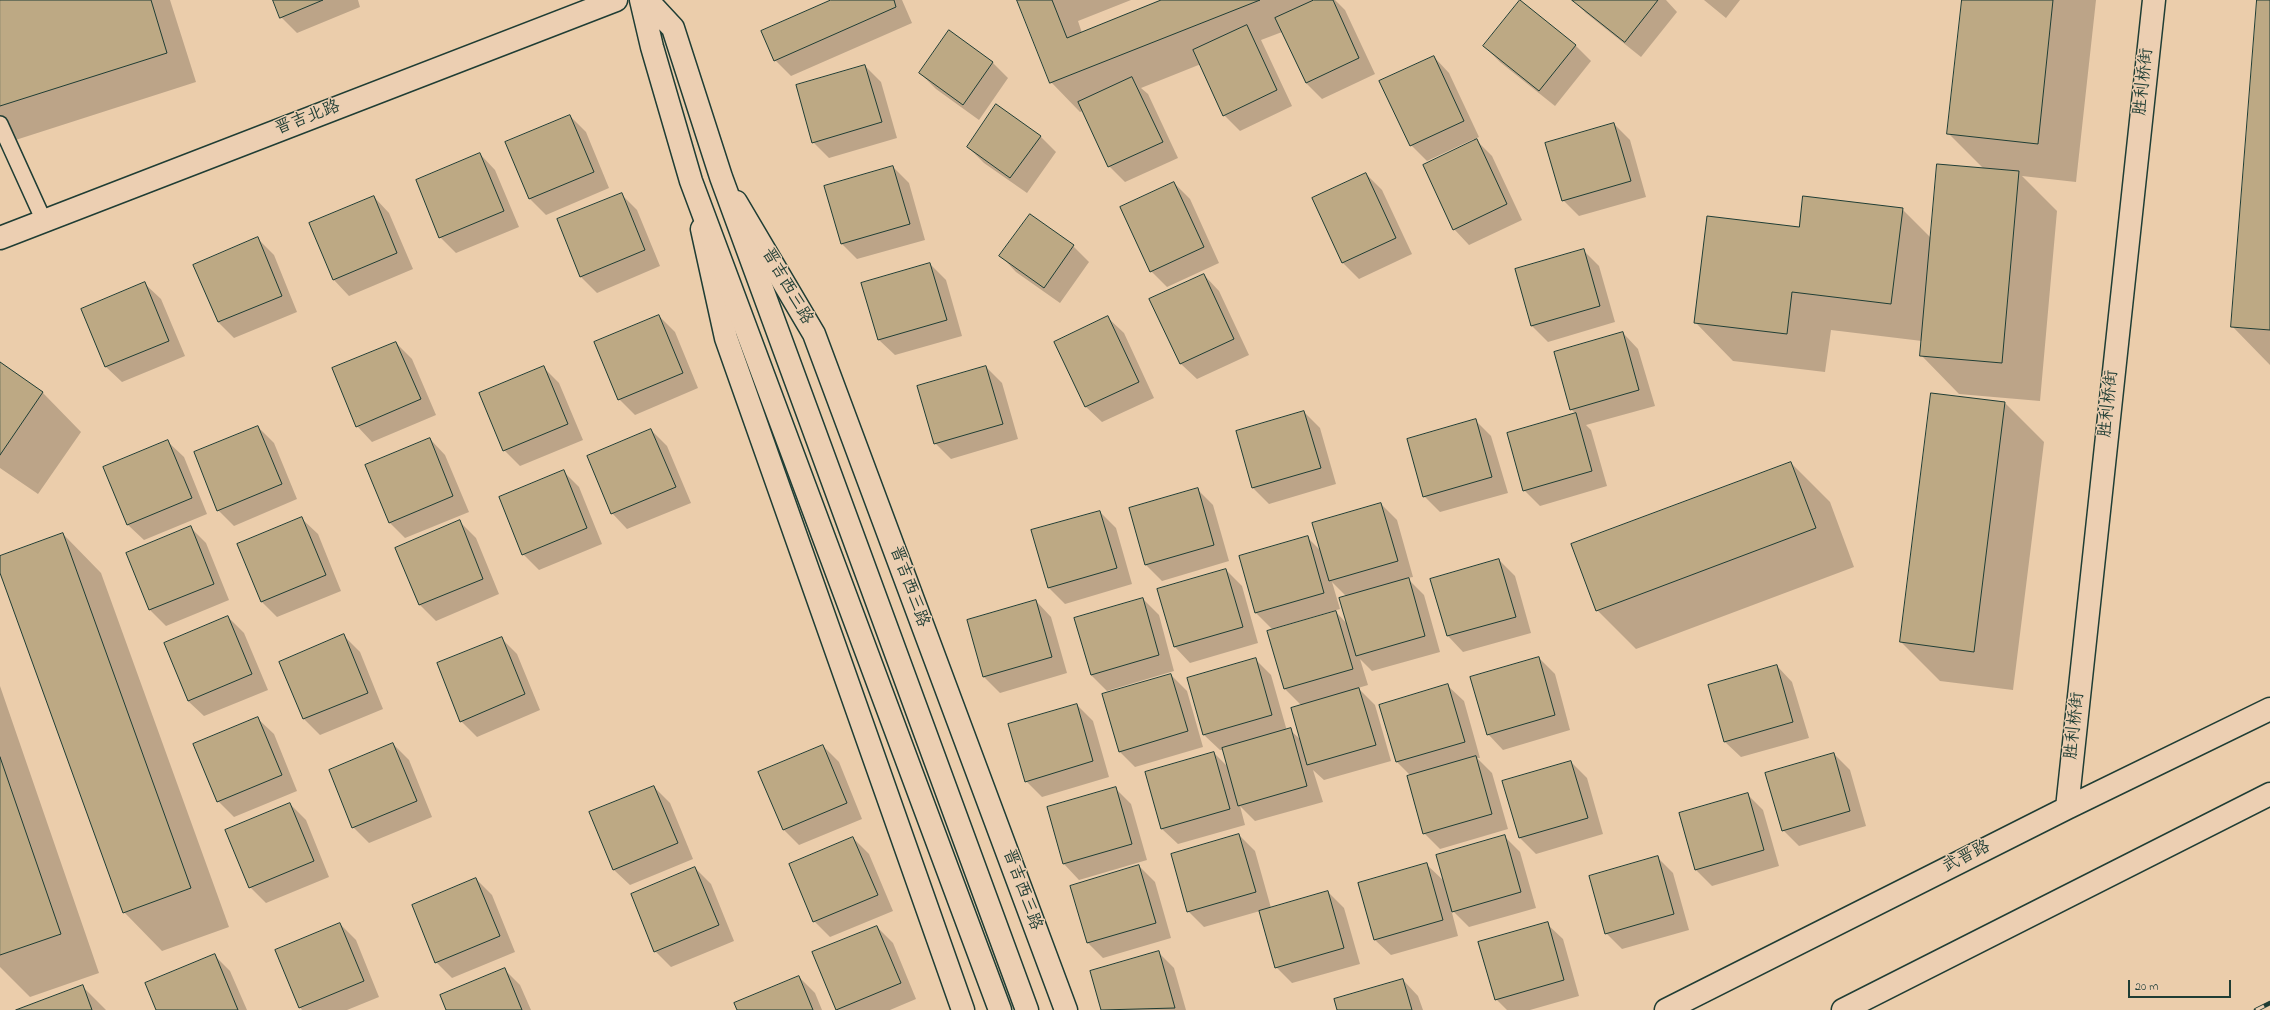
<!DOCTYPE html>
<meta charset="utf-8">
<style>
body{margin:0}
#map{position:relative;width:2270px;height:1010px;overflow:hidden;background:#ebcdab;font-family:"Indie Flower",sans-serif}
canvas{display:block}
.scale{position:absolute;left:2128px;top:980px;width:103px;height:18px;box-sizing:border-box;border:2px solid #1f3d34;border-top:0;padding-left:5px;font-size:12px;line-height:14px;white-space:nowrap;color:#1f3d34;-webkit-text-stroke:3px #eccfb2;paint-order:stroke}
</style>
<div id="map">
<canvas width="2270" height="1010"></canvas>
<div class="scale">20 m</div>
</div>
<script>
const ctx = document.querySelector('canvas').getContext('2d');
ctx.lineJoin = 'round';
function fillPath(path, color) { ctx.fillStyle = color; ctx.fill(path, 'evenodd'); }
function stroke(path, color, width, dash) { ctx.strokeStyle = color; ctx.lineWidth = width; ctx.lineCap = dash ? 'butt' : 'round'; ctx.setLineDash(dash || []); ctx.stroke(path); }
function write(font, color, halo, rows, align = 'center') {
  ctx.font = font + ' "Indie Flower","LXGW WenKai TC",sans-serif'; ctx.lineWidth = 3; ctx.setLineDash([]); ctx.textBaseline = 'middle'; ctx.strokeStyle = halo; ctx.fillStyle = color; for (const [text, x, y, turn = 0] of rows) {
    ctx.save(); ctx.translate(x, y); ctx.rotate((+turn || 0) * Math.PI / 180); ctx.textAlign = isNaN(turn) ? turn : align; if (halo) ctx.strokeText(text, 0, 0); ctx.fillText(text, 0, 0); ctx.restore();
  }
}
fillPath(new Path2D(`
 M0,0H170L196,82L0,145Z
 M274,0H358L360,7L297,33L281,17Z
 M834,0H902L912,23L791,76L775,60L763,32Z
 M1018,0H1131L1078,21L1082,33L1164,0H1335L1345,10L1375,74L1322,99L1306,83L1282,32L1261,40L1292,106L1240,131L1224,115L1201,64L1141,88L1148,94L1178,158L1125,182L1109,166L1083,111L1080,112L1051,82Z
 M1573,0H1666L1677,12L1641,57L1586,13Z
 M1704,0H1740L1726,18Z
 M1963,0H2096L2076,182L2022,176L2057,211L2040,401L1959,394L1921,355L1922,341L1831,330L1825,372L1733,361L1695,322L1800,228L1902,209L1931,238L1984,169L1948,133Z
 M2258,0H2270V365L2232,326Z
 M949,32L993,63L1008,78L979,120L936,89L920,73Z
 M1575,45L1591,61L1555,106L1500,62L1484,46Z
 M1434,57L1449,73L1479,137L1475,139L1492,156L1522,220L1469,245L1454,229L1474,139L1427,161L1411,145Z
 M865,66L881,82L897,138L829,158L813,142Z
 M570,116L586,132L609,188L546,215L530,199L507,142Z
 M1614,124L1630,140L1646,197L1579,216L1563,200Z
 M1040,136L1056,152L1027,193L984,163L968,147Z
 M480,154L495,170L519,227L456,253L440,237Z
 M893,167L909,183L925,240L857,259L841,243Z
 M1366,174L1382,190L1412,254L1359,279L1343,263L1313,199Z
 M1174,183L1190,199L1219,263L1167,287L1151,271Z
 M621,194L637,210L660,266L597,293L581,277L558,220Z
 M374,197L389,213L413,269L349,296L334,280L310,223Z
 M258,239L274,255L297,312L234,338L218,322Z
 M1073,246L1089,262L1060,303L1016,272L1001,256Z
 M1583,250L1599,266L1615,322L1548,342L1532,326L1516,270Z
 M930,264L946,280L962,336L895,355L879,340Z
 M1204,275L1219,291L1249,355L1197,379L1181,364Z
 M145,284L161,299L185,356L122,382L106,367Z
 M659,316L675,332L698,388L635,415L619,399Z
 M1108,318L1124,333L1154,398L1102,422L1086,407Z
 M1623,333L1638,349L1655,406L1586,425L1591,430L1607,486L1540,506L1524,490L1576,414L1571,409Z
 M396,343L412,359L436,415L372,442L357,426Z
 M0,363L43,393L81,432L38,494L0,468Z
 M543,367L559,383L583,440L520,466L504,450Z
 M986,367L1002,383L1018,439L951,459L935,443Z
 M1932,395L2005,403L2044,442L2013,690L1940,681L1901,642Z
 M1304,412L1320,428L1336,484L1269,504L1253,488Z
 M1475,420L1491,436L1508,493L1440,512L1424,496Z
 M258,427L274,443L297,499L234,526L218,510Z
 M651,430L667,446L691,503L627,529L612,513Z
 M430,439L445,455L469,512L405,538L389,522Z
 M168,442L184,457L207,514L144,540L128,525Z
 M1791,463L1830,502L1854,567L1636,649L1597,610Z
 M563,471L579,487L602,544L539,570L523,554Z
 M1197,489L1213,505L1229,561L1162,581L1146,565L1130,508Z
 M1381,504L1397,520L1413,577L1407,578L1424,595L1440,652L1372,671L1360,659L1368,685L1358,688L1375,705L1391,761L1324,780L1313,770L1323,802L1255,821L1240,806L1245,825L1178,844L1162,829L1214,753L1228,767L1223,750H1220L1204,735L1255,659L1271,675L1287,731L1290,730L1301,740L1302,706L1284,688L1336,612L1348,625L1347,597L1332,582L1340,609L1272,629L1256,613L1240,557L1307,537L1321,551Z
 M1100,512L1116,528L1132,584L1065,604L1049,588L1033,531Z
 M302,519L318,534L341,591L277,617L262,602Z
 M460,522L476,538L499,594L436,621L420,605L396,548Z
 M190,527L206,543L229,600L166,626L150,610L127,553Z
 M63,534L101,573L229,927L162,951L124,912L0,570V557Z
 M1499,560L1515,576L1531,633L1463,652L1448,636L1431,580Z
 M1226,570L1242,586L1258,643L1190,663L1175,647Z
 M1143,599L1159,615L1174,671L1107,691L1091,675Z
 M1036,601L1051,617L1067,673L1000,693L984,677L968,620Z
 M228,617L244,633L268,690L204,716L188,701Z
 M344,636L360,652L383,709L320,735L304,719L281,662Z
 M501,638L517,654L540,710L477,737L461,721Z
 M1539,658L1555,674L1570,730L1503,750L1488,734Z
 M1777,666L1792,682L1809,738L1741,757L1725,742Z
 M1171,675L1187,691L1203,747L1135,767L1119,751Z
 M0,686L99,973L30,997L0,967Z
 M1448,686L1464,701L1480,758H1477L1492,773L1508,829L1440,849L1424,833L1411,776L1397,762L1381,706Z
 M1077,705L1093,721L1109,777L1042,797L1026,781Z
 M258,719L274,734L297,791L234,817L218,801Z
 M393,744L409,760L432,817L369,843L353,827Z
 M823,746L839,762L862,819L799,845L783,829Z
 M1834,754L1850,770L1866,826L1799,846L1783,830Z
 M1571,762L1587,778L1603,834L1536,854L1520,838L1504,782Z
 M654,787L670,803L693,859L630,885L614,870Z
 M1115,788L1131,804L1147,860L1079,880L1064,864Z
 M1747,794L1763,810L1779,866L1712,886L1696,870L1680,814Z
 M290,804L306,820L329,877L266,903L250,887Z
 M1239,835L1255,851L1271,908L1328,892L1344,908L1360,964L1292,983L1276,967L1260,911L1204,927L1188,911Z
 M1504,836L1520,852L1536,908L1469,927L1451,909L1458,936L1391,955L1375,940L1426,864L1445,882Z
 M853,838L869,854L893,911L830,937L814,921Z
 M1657,857L1673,873L1689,930L1622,949L1606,933Z
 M1139,866L1155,882L1171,938L1103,958L1088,943Z
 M695,868L711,884L734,941L671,967L655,951Z
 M476,879L492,895L515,952L452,978L436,962Z
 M340,924L356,940L379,997L347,1010H302L300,1007Z
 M1547,924L1563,939L1579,996L1530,1010H1507L1496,999Z
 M877,927L893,943L916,999L890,1010H837L814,953Z
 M1158,952L1174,968L1186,1010H1102L1091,972Z
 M214,955L230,971L247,1010H157Z
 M504,969L520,985L531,1010H447Z
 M799,977L815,993L822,1010H738Z
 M1403,980L1418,996L1423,1010H1338Z
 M82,986L106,1010H19Z`), '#0003');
const building = new Path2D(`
 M0,0H151L167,53L0,106Z
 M273,0H323L280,18Z
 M831,0H894L896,7L774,61L761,31Z
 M1017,0H1052L1067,38L1161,0H1260L1050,83Z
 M1314,0H1333L1359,58L1306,83L1275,18Z
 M1520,0L1576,45L1539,91L1483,46Z
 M1572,0H1658L1625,42Z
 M1962,0H2053L2038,144L1947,134Z
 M2257,0H2270V330L2231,327Z
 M1247,25L1277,90L1223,116L1193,50Z
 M949,30L993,62L963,105L919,73Z
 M1434,56L1464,121L1410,146L1379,81Z
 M865,65L882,122L812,143L796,85Z
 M1132,77L1163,142L1108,167L1078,102Z
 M996,104L1041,136L1010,178L967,147Z
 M570,115L594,172L529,199L505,142Z
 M1614,123L1631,181L1562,201L1545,143Z
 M1477,139L1507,204L1453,230L1423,165Z
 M480,153L504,211L439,238L416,180Z
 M1937,164L2019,171L2002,363L1920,356Z
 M893,166L910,224L841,244L824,186Z
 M1366,173L1396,238L1342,263L1312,198Z
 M1174,182L1204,247L1150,272L1120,207Z
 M622,193L645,250L580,277L557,219Z
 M374,196L397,253L333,280L309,223Z
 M1803,196L1903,208L1891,304L1792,292L1787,334L1694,323L1707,216L1799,227Z
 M1030,214L1074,245L1044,288L999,256Z
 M258,237L282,296L218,322L193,265Z
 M1584,249L1600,306L1531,326L1515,269Z
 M930,263L947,320L878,340L861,283Z
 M1204,274L1234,339L1180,364L1149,299Z
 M145,282L169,341L105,367L81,309Z
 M659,315L683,373L618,400L594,342Z
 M1108,316L1139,382L1085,407L1054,342Z
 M1623,332L1639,390L1570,410L1554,352Z
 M396,342L421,399L356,427L332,368Z
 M0,362L43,392L0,455Z
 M544,366L568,424L503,451L479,393Z
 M986,366L1003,424L934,444L917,386Z
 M1931,393L2005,402L1974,652L1900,642Z
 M1304,411L1321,468L1252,488L1236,431Z
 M1576,413L1592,471L1523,491L1507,433Z
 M1476,419L1492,477L1423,497L1407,439Z
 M258,426L282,484L217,511L194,452Z
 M651,429L676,487L611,514L587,456Z
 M430,438L453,496L389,523L365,465Z
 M168,440L192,498L127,525L103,467Z
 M1791,462L1816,528L1596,611L1571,544Z
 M564,470L587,528L522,555L499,497Z
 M1198,488L1214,545L1145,565L1129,508Z
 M1381,503L1398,561L1329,581L1312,523Z
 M1100,511L1117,568L1048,588L1031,530Z
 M302,517L326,575L261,602L237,544Z
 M460,520L483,579L419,605L395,548Z
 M191,526L214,584L149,610L126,553Z
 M63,533L191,888L123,913L0,573V556Z
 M1308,536L1324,593L1255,613L1239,556Z
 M1499,559L1516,617L1447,636L1430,579Z
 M1226,569L1243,627L1174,647L1157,589Z
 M1409,578L1425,636L1356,656L1339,598Z
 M1143,598L1159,655L1091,675L1074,618Z
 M1036,600L1052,657L983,677L967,620Z
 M1336,611L1353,669L1284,689L1267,631Z
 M228,616L252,674L188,701L164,643Z
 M344,634L368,693L303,719L279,662Z
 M502,637L525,694L460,722L437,663Z
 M1539,657L1555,715L1487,735L1470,677Z
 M1256,658L1272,715L1203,735L1187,678Z
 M1777,665L1793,722L1724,742L1708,685Z
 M1171,674L1188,731L1119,752L1102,694Z
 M1448,684L1465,742L1396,762L1379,705Z
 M1359,688L1376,745L1307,765L1291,708Z
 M1077,704L1093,761L1025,782L1008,724Z
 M258,717L282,775L217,802L193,744Z
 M1291,728L1307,786L1238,806L1222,748Z
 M393,743L417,801L352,828L329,770Z
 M823,745L847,803L783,830L758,772Z
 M1214,752L1230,809L1161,829L1145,772Z
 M1834,753L1850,811L1782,831L1765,773Z
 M1476,756L1492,814L1423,834L1407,776Z
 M0,757L61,934L0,955Z
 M1571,761L1588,818L1519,838L1502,781Z
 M654,786L678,843L613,870L589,812Z
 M1116,787L1132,844L1063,864L1047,807Z
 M1748,793L1764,850L1695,870L1679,813Z
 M290,803L314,861L249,888L225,830Z
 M1239,834L1256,892L1187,912L1171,854Z
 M1505,835L1521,892L1452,912L1436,855Z
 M853,837L878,895L813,922L789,864Z
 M1658,856L1674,914L1605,934L1589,876Z
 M1427,863L1443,920L1374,940L1358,883Z
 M1139,865L1156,923L1087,943L1070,886Z
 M695,867L719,925L654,952L631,894Z
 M476,878L500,936L435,963L412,905Z
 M1328,891L1344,948L1275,968L1259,911Z
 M1548,922L1564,980L1495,1000L1478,942Z
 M340,923L364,981L299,1008L275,950Z
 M877,926L901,983L836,1010L812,952Z
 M1159,951L1175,1008L1101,1010L1090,971Z
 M215,954L238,1010H156L145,983Z
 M505,968L522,1010H446L440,995Z
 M799,976L813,1010H737L734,1003Z
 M1403,979L1412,1010H1337L1334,999Z
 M83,985L92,1010H16Z`);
fillPath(building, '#bda984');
stroke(building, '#1f3d34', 1);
const service = new Path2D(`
 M0,124L44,221`);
const tertiary = new Path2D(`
 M736,202L814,334L1066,1010
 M702,229L726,338L963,1010
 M0,238L616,0
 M2067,808L2154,0
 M1666,1010L2067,808L2270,709
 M1843,1010L2270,794`);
const secondary = new Path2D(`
 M641,0L652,47L691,181L1000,1010
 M647,0L673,28L721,177L1027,1010`);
stroke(service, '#1f3d34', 18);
stroke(tertiary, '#1f3d34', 25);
stroke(secondary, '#1f3d34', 25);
stroke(service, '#eccfb2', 15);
stroke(tertiary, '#eccfb2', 22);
stroke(secondary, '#eccfb2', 22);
const rail = new Path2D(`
 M2256,1010L2270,1003`);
stroke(rail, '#1f3d34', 4.5);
stroke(rail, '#eccfb2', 3, [9]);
write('17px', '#1f3d34', '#eccfb2', [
 ["胜利桥街",2145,82,-84],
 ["晋吉北路",308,119,-21],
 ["晋吉西三路",786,287,60],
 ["胜利桥街",2110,404,-84],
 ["晋吉西三路",908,587,70],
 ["胜利桥街",2076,726,-84],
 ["武晋路",1967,858,-27],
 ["晋吉西三路",1021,890,70]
]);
</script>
